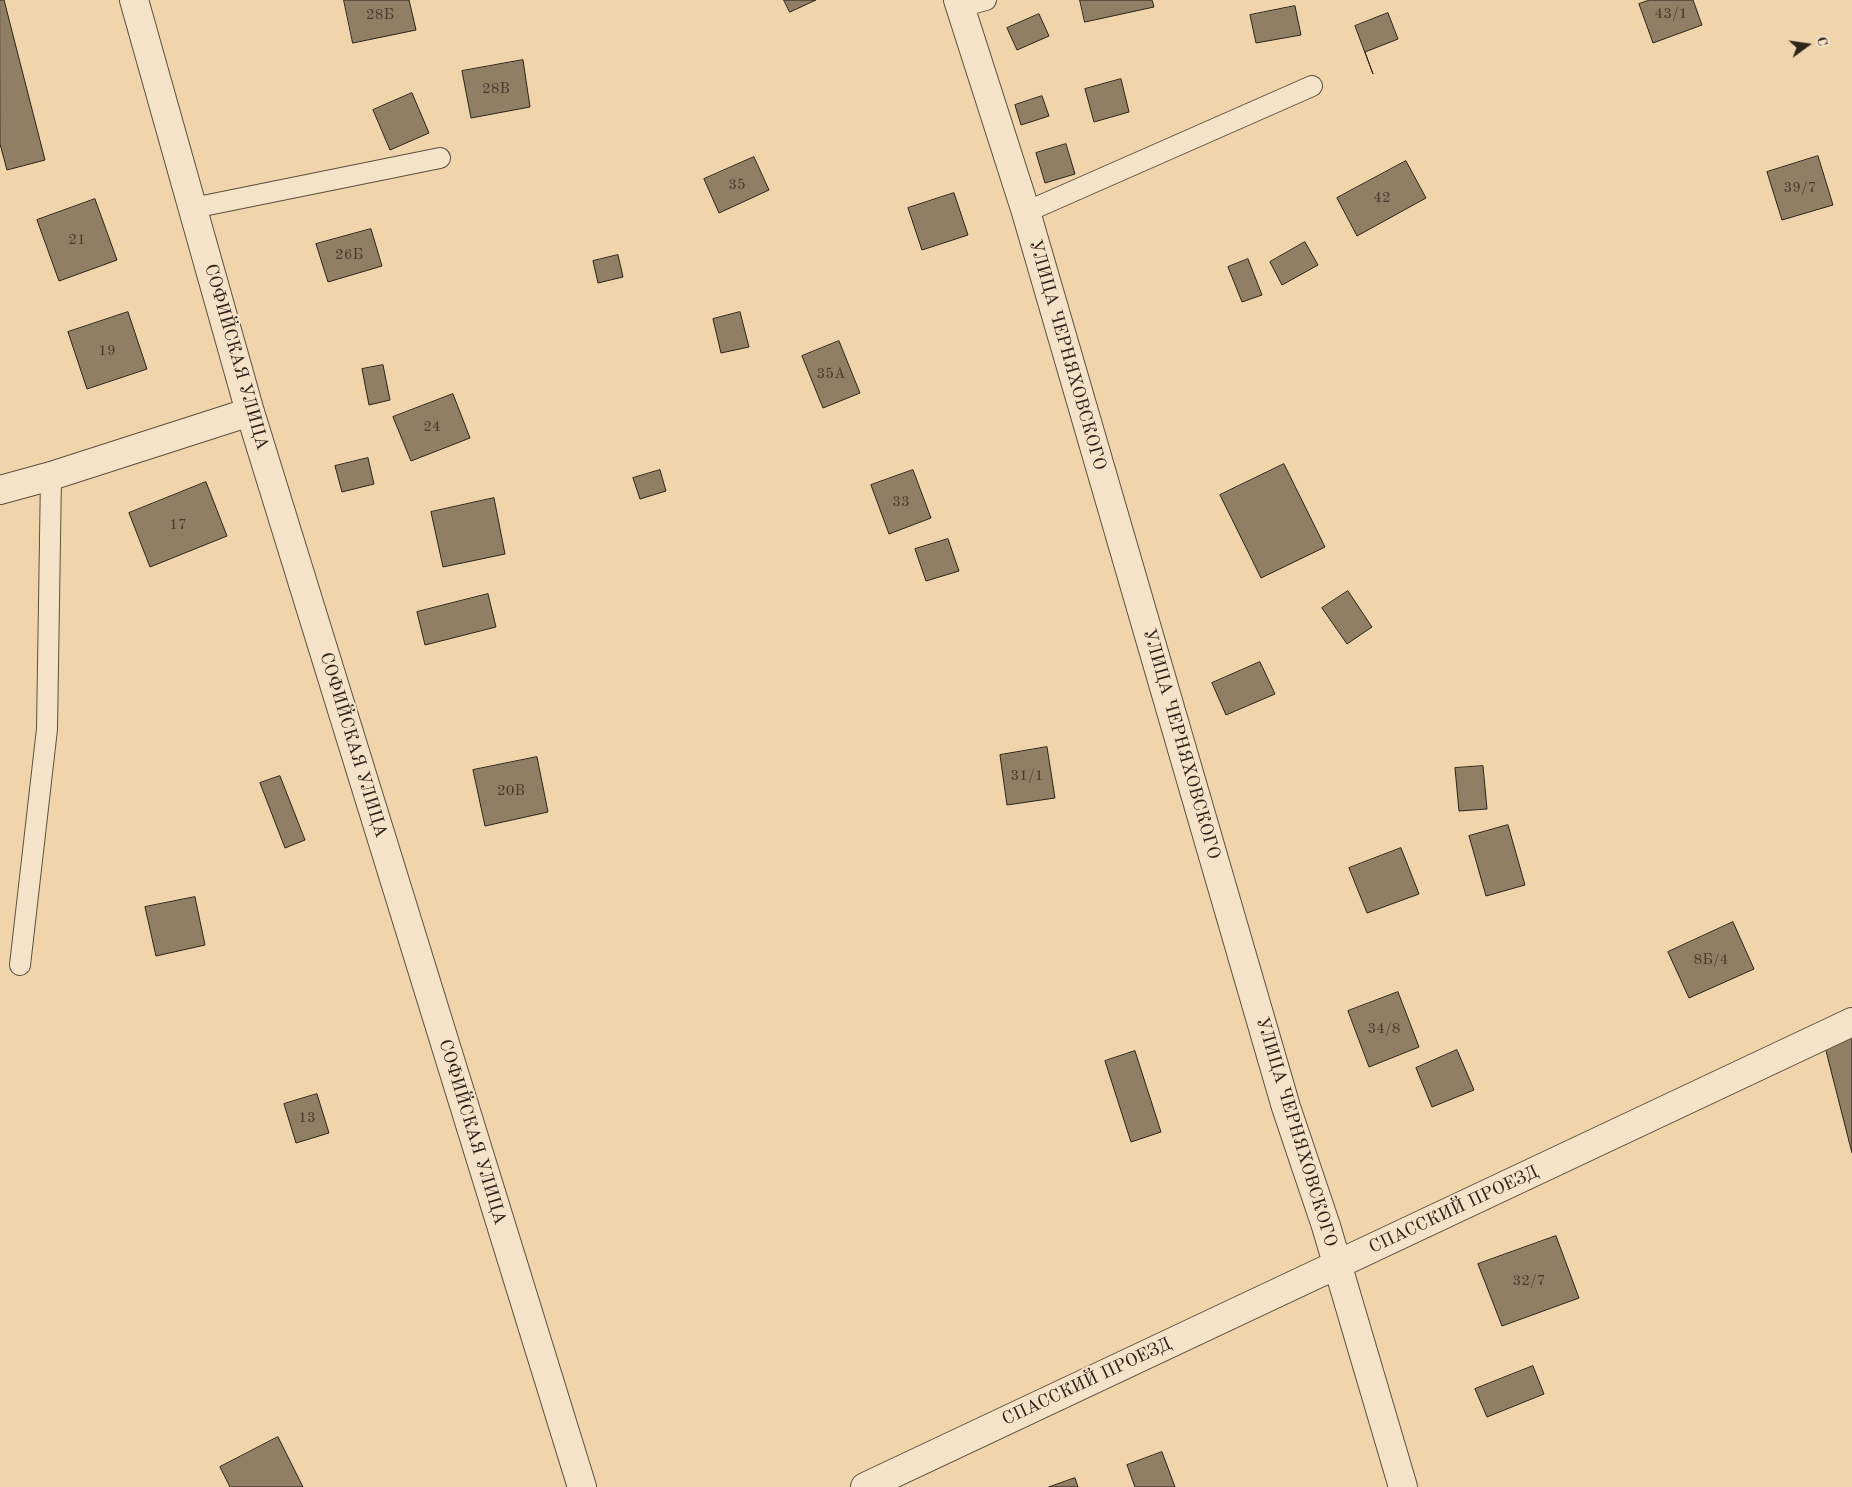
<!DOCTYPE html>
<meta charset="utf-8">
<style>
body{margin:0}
#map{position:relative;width:1852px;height:1487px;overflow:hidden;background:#efd4ac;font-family:"Old Standard TT",serif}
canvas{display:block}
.north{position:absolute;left:1782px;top:20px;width:50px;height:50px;-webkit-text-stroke:4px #f5e3c9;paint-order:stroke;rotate:76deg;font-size:14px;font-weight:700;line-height:20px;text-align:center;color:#2c2319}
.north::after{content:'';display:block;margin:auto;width:18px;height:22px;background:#2c2319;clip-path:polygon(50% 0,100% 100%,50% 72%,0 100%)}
</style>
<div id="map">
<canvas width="1852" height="1487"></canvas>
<div class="north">С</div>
</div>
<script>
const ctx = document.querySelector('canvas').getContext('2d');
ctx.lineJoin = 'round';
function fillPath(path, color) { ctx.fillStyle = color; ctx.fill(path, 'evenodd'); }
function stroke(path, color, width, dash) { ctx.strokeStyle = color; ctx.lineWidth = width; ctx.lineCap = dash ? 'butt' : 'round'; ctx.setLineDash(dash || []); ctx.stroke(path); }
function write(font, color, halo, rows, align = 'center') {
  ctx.font = font + ' "Old Standard TT",serif'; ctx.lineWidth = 4.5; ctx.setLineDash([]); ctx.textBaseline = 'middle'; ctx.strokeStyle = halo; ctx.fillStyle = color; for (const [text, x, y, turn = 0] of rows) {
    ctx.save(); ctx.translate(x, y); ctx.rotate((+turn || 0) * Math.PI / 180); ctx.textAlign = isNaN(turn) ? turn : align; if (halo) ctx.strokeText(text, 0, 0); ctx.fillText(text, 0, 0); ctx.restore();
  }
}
const building = new Path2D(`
 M0,0H4L45,160L7,170L0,144Z
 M344,0H409L416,30L353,43Z
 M784,0H816L790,12Z
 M1080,0H1152L1154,7L1085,22Z
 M1650,0H1693L1702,25L1653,43L1639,4Z
 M1295,6L1301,35L1256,43L1250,15Z
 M1388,13L1398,39L1365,52L1373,74L1355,26Z
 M1039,14L1049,36L1017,50L1007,28Z
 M523,60L530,107L471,118L462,71Z
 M1121,79L1129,112L1094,122L1085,89Z
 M412,93L429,133L390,150L373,110Z
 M1042,96L1049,116L1021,125L1015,105Z
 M1066,144L1075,174L1045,183L1036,153Z
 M1818,156L1833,205L1782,220L1767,172Z
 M754,157L769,190L719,213L704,179Z
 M1406,161L1426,198L1357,236L1337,198Z
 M954,193L968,235L922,250L908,208Z
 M95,199L117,260L59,281L37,220Z
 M371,229L382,266L328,282L316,244Z
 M1305,242L1318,265L1282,285L1270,262Z
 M618,255L623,277L598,283L593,261Z
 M1248,259L1262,295L1242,302L1228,267Z
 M128,312L147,369L87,389L68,332Z
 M740,312L749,347L721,353L713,319Z
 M839,341L860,393L823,408L802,356Z
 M383,365L390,400L369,405L362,369Z
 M453,394L470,438L411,461L393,417Z
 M368,458L374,484L342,492L335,466Z
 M1284,464L1325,547L1261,578L1220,495Z
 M660,470L666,491L640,499L633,478Z
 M913,470L931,518L889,534L871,485Z
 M206,482L227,536L150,567L129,513Z
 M494,498L505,554L443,567L431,512Z
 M948,539L959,571L926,581L915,549Z
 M1348,591L1372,627L1347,644L1322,608Z
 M488,594L496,627L425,645L417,612Z
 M1260,662L1275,694L1226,715L1212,683Z
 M1047,747L1055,798L1007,805L1000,755Z
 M537,757L548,812L485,826L473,770Z
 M1483,766L1487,809L1459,811L1455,768Z
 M280,776L305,840L285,848L260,783Z
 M1508,825L1525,885L1486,896L1469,836Z
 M1401,848L1419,894L1367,913L1349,868Z
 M195,897L205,945L156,956L145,907Z
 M1733,922L1754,969L1689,998L1668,952Z
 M1398,992L1419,1047L1369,1067L1348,1011Z
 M1852,1035V1153L1824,1043Z
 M1457,1050L1474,1090L1432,1107L1416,1068Z
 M1135,1051L1161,1132L1131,1142L1105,1061Z
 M317,1094L329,1133L296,1143L284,1104Z
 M1556,1236L1579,1298L1502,1326L1478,1264Z
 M1533,1366L1544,1394L1487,1417L1475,1389Z
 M278,1437L303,1487H230L220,1467Z
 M1162,1452L1175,1487H1135L1127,1465Z
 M1075,1478L1078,1487H1049Z`);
fillPath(building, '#917f65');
stroke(building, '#2c2319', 1);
const service = new Path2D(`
 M960,7L986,0
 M193,208L440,158
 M1026,212L1312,86
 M20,965L47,729L51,476`);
const minor = new Path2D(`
 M134,0L250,412L582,1487
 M958,0L1026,212L1286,1107L1326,1226L1403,1487
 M0,490L51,476L250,412
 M865,1487L1852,1022`);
stroke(service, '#5d4f3e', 22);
stroke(minor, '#5d4f3e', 30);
stroke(service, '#f5e3c9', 20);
stroke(minor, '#f5e3c9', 28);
write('15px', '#453a2c', null, [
 ["43/1",1671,14],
 ["28Б",380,15],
 ["28В",496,89],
 ["35",737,185],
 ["39/7",1800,188],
 ["42",1382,198],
 ["21",77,240],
 ["26Б",349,255],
 ["19",107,351],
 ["35А",831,374],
 ["24",432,427],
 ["33",901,502],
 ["17",178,525],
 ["31/1",1027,776],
 ["20В",511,791],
 ["8Б/4",1711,960],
 ["34/8",1384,1029],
 ["13",307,1118],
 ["32/7",1529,1281]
]);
write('18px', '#2c2319', '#f5e3c9', [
 ["УЛИЦА ЧЕРНЯХОВСКОГО",1067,355,74],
 ["СОФИЙСКАЯ УЛИЦА",236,357,74],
 ["УЛИЦА ЧЕРНЯХОВСКОГО",1181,744,74],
 ["СОФИЙСКАЯ УЛИЦА",353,745,73],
 ["СОФИЙСКАЯ УЛИЦА",472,1132,73],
 ["УЛИЦА ЧЕРНЯХОВСКОГО",1296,1132,73],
 ["СПАССКИЙ ПРОЕЗД",1454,1210,-25],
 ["СПАССКИЙ ПРОЕЗД",1087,1382,-25]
]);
</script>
